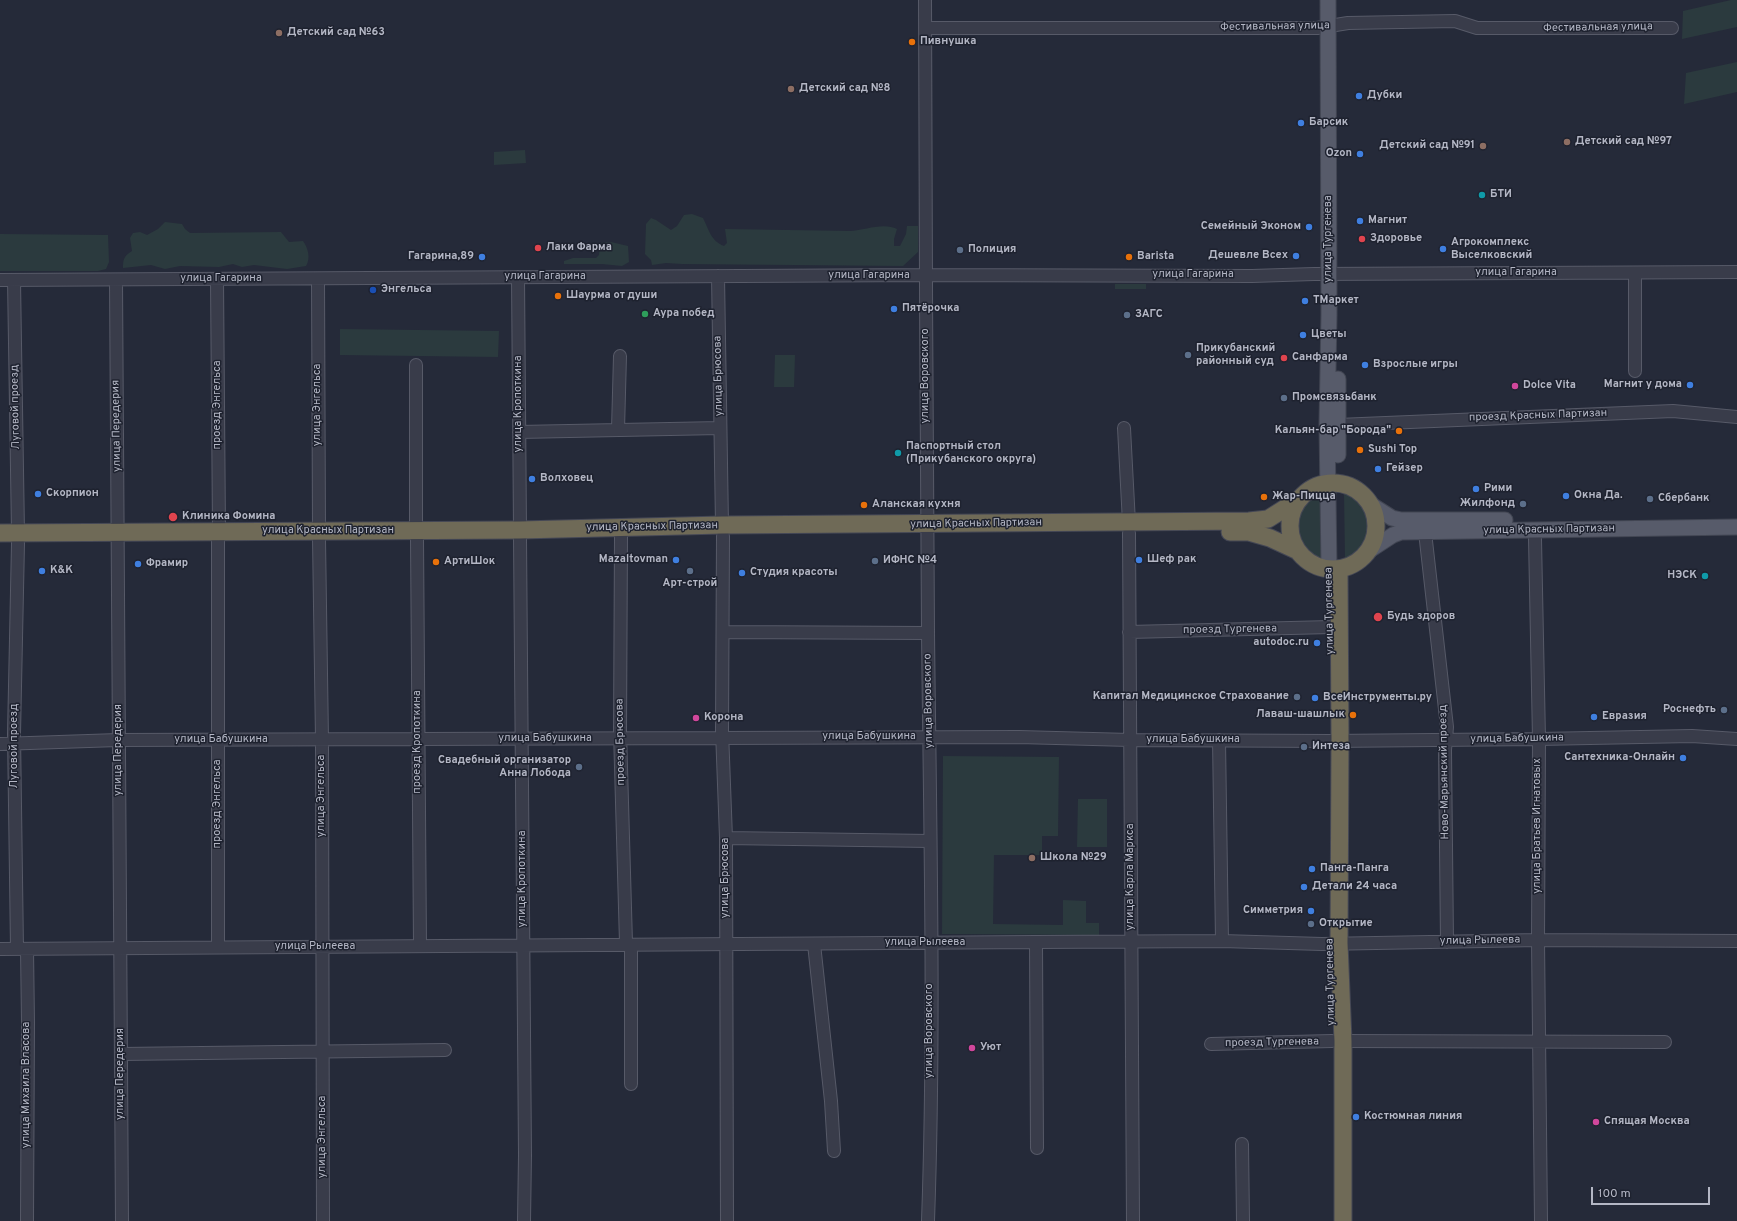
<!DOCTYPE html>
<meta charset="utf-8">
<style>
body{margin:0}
#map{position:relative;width:1737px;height:1221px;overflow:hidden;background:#252a39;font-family:Overpass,sans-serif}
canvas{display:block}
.scale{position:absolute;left:1591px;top:1187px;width:119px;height:18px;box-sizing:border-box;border:2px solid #b4b7c5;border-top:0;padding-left:5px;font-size:12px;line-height:14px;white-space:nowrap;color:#b4b7c5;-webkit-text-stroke:3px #1e222f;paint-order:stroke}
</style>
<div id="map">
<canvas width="1737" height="1221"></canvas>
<div class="scale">100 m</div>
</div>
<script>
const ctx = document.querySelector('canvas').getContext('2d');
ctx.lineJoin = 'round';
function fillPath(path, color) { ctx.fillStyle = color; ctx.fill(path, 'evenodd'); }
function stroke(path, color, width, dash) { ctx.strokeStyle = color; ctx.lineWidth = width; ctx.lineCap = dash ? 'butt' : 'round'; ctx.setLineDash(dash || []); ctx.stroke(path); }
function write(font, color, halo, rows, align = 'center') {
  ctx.font = font + ' Overpass,sans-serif'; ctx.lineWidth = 3; ctx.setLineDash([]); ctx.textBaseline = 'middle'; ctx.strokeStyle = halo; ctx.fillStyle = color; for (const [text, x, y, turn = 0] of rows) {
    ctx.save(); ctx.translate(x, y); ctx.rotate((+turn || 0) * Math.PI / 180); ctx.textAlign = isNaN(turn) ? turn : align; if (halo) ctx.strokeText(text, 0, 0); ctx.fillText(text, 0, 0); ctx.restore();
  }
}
fillPath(new Path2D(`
 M1731,0H1737V27L1682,39L1683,11Z
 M1737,62V92L1684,104L1686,73Z
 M525,150L526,163L494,165V152Z
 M692,214L703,218C709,230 711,241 724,246L727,243L725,229L850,231C865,230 884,222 897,229L894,239V246H900L906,234L907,226H918V252L903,266L682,264L666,263L652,265L651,260L645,254L646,224L651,218L656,220L671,230L677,226L684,215Z
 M165,222L182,224L185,229L190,233L281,232L289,242L303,241C308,248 311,258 306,266L287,269L254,265L242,267L233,264L219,267L180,266L165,269L151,265L123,268C123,259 124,256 132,251L130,238L133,233L140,232L147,235L158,229Z
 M0,234L108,235L109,262L106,269L98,271H0Z
 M611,242L628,246L629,262L622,266L602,264H564V261L573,258H596L599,255L600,243Z
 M1115,284H1146V289H1115Z
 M340,329L499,331L498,357L340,355Z
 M775,355H795L794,387H774Z
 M1324,492V561C1289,547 1289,506 1324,492Z
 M1344,493C1376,508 1377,544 1345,560Z
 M943,756L1059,757L1058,836H1042V855H994L993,924L1063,925V900L1086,901V923H1099V935L942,934Z
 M1078,799H1107V847H1077Z`), '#2b3a3e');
const minor = new Path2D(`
 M925,0C926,211 926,421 928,632C930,828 935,1025 928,1221
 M925,28H1317L1348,23L1455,21L1477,28H1672
 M718,276L722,525
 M518,277L520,530
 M217,279L219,532
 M318,279L319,531
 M0,280L926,275L1252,276L1314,274L1737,272
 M14,280L18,533
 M116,280L122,1221
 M416,365V531
 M1635,371V273
 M1338,425L1673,411L1737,417
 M1124,428L1129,523
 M618,429L620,356
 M519,432L720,428
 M1425,532L1447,727L1445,750L1447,942
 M1129,533L1133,1221
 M723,536L722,731L726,838L727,1221
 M621,537L620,732L626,943L631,945V1084
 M417,538L420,946
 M520,538L525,1155L524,1221
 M319,539L322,740L323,1221
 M1535,539L1539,739L1538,940L1541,1221
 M724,632L928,633
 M1129,632L1331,627
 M1219,740L1222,941
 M0,744L118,740L1019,737L1130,740L1330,741L1539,739L1692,736L1737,739
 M726,838L930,841
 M1036,942L1037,1148
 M814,944L831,1101L834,1151
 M218,947V540
 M0,949L1036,942L1222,941L1322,944L1538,940L1737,941
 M17,949L14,734L18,543
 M27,949L28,1023L27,1221
 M1343,1041L1665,1042
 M1211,1044L1332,1041
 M121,1054L445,1050
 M1242,1144L1243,1221`);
const major = new Path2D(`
 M1328,0L1329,314L1327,424L1329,569
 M1338,379V455
 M1370,504L1392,518L1401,520H1505
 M1367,552L1393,535L1401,532L1737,527`);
const highway = new Path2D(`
 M1290 526a43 43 0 1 1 86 0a43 43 0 1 1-86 0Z
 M1230,532H1249L1270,538L1296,550
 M0,533L520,530L722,525L1249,521L1268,519L1298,500
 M1339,569L1340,740L1339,943L1343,1041V1221`);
stroke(minor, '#575a68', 14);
stroke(major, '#424653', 17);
stroke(highway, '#444755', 19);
stroke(minor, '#393c4a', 12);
stroke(major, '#575b6a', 15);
stroke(highway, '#6f6a57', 17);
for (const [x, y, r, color] of [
 [279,33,4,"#8d6e63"],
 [912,42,4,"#e8710a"],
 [791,89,4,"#8d6e63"],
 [1359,96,4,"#3f7fe0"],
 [1301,123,4,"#3f7fe0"],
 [1567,142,4,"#8d6e63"],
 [1483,146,4,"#8d6e63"],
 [1360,154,4,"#3f7fe0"],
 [1482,195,4,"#0f9aa8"],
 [1360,221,4,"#3f7fe0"],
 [1309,227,4,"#3f7fe0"],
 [1362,239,4,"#e0444e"],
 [538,248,4,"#e0444e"],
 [1443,249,4,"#3f7fe0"],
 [960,250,4,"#5c6f8a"],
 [1296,256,4,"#3f7fe0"],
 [482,257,4,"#3f7fe0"],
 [1129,257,4,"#e8710a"],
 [373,290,4,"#1a4fb4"],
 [558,296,4,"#e8710a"],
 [1305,301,4,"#3f7fe0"],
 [894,309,4,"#3f7fe0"],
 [645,314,4,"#2e9e5b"],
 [1127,315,4,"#5c6f8a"],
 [1303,335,4,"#3f7fe0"],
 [1188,355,4,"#5c6f8a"],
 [1284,358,4,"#e0444e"],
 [1365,365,4,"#3f7fe0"],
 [1690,385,4,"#3f7fe0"],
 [1515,386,4,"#d1479c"],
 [1284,398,4,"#5c6f8a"],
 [1399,431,4,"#e8710a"],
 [1360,450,4,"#e8710a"],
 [898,453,4,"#0f9aa8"],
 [1378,469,4,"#3f7fe0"],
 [532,479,4,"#3f7fe0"],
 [1476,489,4,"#3f7fe0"],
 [38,494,4,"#3f7fe0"],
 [1566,496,4,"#3f7fe0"],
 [1264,497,4,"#e8710a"],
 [1650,499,4,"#5c6f8a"],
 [1523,504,4,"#5c6f8a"],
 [864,505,4,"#e8710a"],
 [173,517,5,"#e0444e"],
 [676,560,4,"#3f7fe0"],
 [1139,560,4,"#3f7fe0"],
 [875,561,4,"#5c6f8a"],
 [436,562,4,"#e8710a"],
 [138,564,4,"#3f7fe0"],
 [42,571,4,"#3f7fe0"],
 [690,571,4,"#5c6f8a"],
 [742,573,4,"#3f7fe0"],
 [1705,576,4,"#0f9aa8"],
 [1378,617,5,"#e0444e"],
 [1317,643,4,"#3f7fe0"],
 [1297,697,4,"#5c6f8a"],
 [1315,698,4,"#3f7fe0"],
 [1724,710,4,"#5c6f8a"],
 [1353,715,4,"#e8710a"],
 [1594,717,4,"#3f7fe0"],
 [696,718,4,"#d1479c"],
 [1304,747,4,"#5c6f8a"],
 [1683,758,4,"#3f7fe0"],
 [579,767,4,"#5c6f8a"],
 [1032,858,4,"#8d6e63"],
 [1312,869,4,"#3f7fe0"],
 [1304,887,4,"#3f7fe0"],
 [1311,911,4,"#3f7fe0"],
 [1311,924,4,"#5c6f8a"],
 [972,1048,4,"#d1479c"],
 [1356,1117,4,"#3f7fe0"],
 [1596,1122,4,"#d1479c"]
]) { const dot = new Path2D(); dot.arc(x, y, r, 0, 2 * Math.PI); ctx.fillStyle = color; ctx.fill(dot); stroke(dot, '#1e222f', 1.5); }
write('11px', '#b4b7c5', '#1e222f', [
 ["Фестивальная улица",1275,27,-1],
 ["Фестивальная улица",1598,28,-1],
 ["улица Тургенева",1329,239,-90],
 ["улица Гагарина",1516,273],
 ["улица Гагарина",1193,275],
 ["улица Гагарина",869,276],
 ["улица Гагарина",545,277],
 ["улица Гагарина",221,279],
 ["улица Брюсова",719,376,-91],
 ["улица Воровского",926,376,-90],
 ["улица Кропоткина",519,404,-90],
 ["проезд Энгельса",218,405,-90],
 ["улица Энгельса",318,405,-90],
 ["Луговой проезд",16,407,-91],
 ["проезд Красных Партизан",1538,416,-2],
 ["улица Передерия",117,426,-91],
 ["улица Красных Партизан",976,524,-1],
 ["улица Красных Партизан",652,527,-1],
 ["улица Красных Партизан",1549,530,-1],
 ["улица Красных Партизан",328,531],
 ["улица Тургенева",1330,611,-91],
 ["проезд Тургенева",1230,630,-1],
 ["улица Воровского",929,701,-91],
 ["улица Бабушкина",869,737],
 ["улица Бабушкина",545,739],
 ["улица Бабушкина",1517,739,-1],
 ["улица Бабушкина",221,740],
 ["улица Бабушкина",1193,740],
 ["проезд Кропоткина",418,742,-90],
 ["проезд Брюсова",621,742,-91],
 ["Луговой проезд",15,746,-90],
 ["улица Передерия",119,750,-90],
 ["Ново-Марьянский проезд",1445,772,-91],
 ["улица Энгельса",322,796,-90],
 ["проезд Энгельса",218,804,-90],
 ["улица Братьев Игнатовых",1538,826,-90],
 ["улица Карла Маркса",1131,877,-90],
 ["улица Брюсова",726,878,-90],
 ["улица Кропоткина",523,879,-90],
 ["улица Рылеева",1480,941,-1],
 ["улица Рылеева",925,943],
 ["улица Рылеева",315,947],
 ["улица Тургенева",1331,982,-91],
 ["улица Воровского",930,1031,-90],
 ["проезд Тургенева",1272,1043,-1],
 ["улица Передерия",121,1074,-90],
 ["улица Михаила Власова",27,1085,-90],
 ["улица Энгельса",323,1137,-90]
]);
write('bold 11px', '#b4b7c5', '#1e222f', [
 ["Детский сад №63",287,33],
 ["Пивнушка",920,42],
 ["Детский сад №8",799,89],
 ["Дубки",1367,96],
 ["Барсик",1309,123],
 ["Детский сад №97",1575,142],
 ["Детский сад №91",1475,146,"right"],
 ["Ozon",1352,154,"right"],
 ["БТИ",1490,195],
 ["Магнит",1368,221],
 ["Семейный Эконом",1301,227,"right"],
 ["Здоровье",1370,239],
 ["Агрокомплекс",1451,243],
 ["Выселковский",1451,256],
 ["Лаки Фарма",546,248],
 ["Полиция",968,250],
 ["Дешевле Всех",1288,256,"right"],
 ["Гагарина,89",474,257,"right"],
 ["Barista",1137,257],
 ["Энгельса",381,290],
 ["Шаурма от души",566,296],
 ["ТМаркет",1313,301],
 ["Пятёрочка",902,309],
 ["Аура побед",653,314],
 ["ЗАГС",1135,315],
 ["Цветы",1311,335],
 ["Прикубанский",1196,349],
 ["районный суд",1196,362],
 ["Санфарма",1292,358],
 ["Взрослые игры",1373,365],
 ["Магнит у дома",1682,385,"right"],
 ["Dolce Vita",1523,386],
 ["Промсвязьбанк",1292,398],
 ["Кальян-бар \"Борода\"",1391,431,"right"],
 ["Паспортный стол",906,447],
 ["(Прикубанского округа)",906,460],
 ["Sushi Top",1368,450],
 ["Гейзер",1386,469],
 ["Волховец",540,479],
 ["Рими",1484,489],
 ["Скорпион",46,494],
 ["Окна Да.",1574,496],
 ["Жар-Пицца",1272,497],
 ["Сбербанк",1658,499],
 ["Жилфонд",1515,504,"right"],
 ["Аланская кухня",872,505],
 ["Клиника Фомина",182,517],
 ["Mazaltovman",668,560,"right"],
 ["Шеф рак",1147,560],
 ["ИФНС №4",883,561],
 ["АртиШок",444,562],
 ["Фрамир",146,564],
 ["K&K",50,571],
 ["Студия красоты",750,573],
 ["НЭСК",1697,576,"right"],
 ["Арт-строй",690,584,"center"],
 ["Будь здоров",1387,617],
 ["autodoc.ru",1309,643,"right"],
 ["Капитал Медицинское Страхование",1289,697,"right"],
 ["ВсеИнструменты.ру",1323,698],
 ["Роснефть",1716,710,"right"],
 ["Лаваш-шашлык",1345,715,"right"],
 ["Евразия",1602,717],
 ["Корона",704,718],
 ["Интеза",1312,747],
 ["Сантехника-Онлайн",1675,758,"right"],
 ["Свадебный организатор",571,761,"right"],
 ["Анна Лобода",571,774,"right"],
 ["Школа №29",1040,858],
 ["Панга-Панга",1320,869],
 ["Детали 24 часа",1312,887],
 ["Симметрия",1303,911,"right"],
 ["Открытие",1319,924],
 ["Уют",980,1048],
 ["Костюмная линия",1364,1117],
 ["Спящая Москва",1604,1122]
], 'left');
</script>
